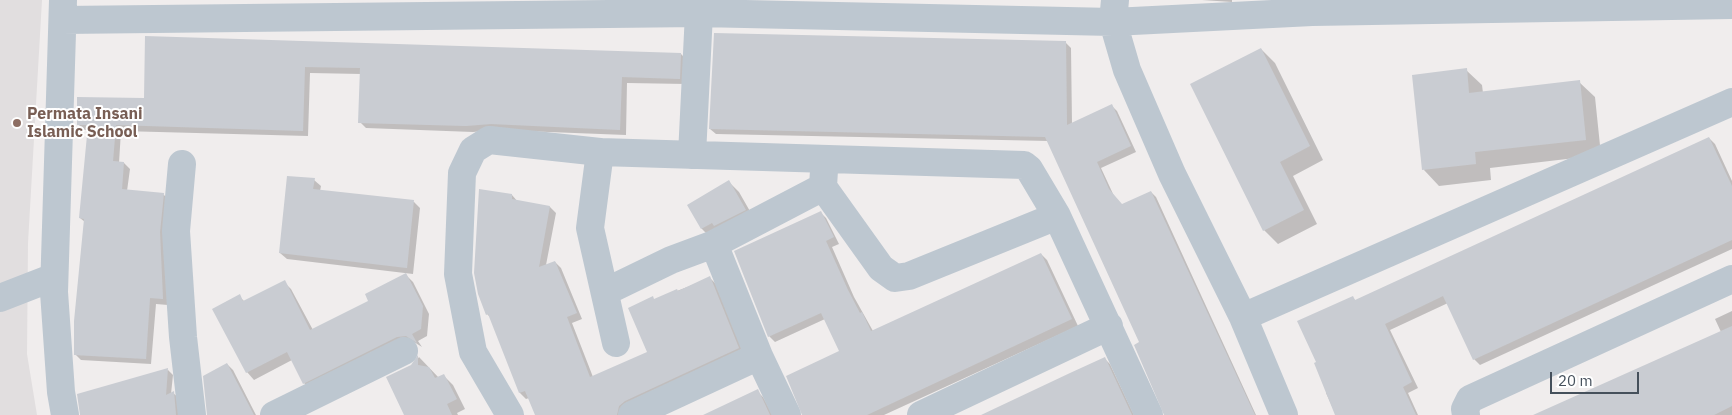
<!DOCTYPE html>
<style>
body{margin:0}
#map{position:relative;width:1732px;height:415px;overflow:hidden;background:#f0eded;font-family:"IBM Plex Sans",sans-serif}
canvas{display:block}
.scale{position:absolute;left:1550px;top:372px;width:89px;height:22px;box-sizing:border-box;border:2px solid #45505b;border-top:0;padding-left:6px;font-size:15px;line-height:18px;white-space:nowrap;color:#45505b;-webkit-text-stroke:4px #fff;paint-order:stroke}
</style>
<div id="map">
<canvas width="1732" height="415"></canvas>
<div class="scale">20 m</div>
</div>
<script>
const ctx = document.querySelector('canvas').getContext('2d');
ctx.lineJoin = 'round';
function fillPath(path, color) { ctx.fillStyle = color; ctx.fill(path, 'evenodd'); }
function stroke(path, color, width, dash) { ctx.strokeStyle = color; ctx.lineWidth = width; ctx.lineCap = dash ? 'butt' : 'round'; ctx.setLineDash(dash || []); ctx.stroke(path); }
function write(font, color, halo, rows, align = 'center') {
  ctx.font = font + ' "IBM Plex Sans",sans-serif'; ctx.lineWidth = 4; ctx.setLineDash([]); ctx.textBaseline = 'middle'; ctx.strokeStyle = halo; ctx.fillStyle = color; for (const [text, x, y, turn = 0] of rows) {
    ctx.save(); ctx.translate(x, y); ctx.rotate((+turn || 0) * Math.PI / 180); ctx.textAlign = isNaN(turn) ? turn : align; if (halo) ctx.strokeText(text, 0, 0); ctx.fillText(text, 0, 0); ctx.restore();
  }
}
fillPath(new Path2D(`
 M0,0H42L28,243L27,354L37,415H0Z`), '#e1dedf');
fillPath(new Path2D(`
 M1202,0H1232V2Z
 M146,38L681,54L687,60L686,84L627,83L626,135L497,130L473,132L366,128L360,122L361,74L310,73L308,136L121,131L119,163H124L130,169L127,191L163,194L169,200L168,305L156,304L151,364L81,360L75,354L85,222L80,218L89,130H84L78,124L145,99Z
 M1066,43L1071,48L1072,124L1112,106L1117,111L1136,152L1101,168L1114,196L1122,205L1151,192L1156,197L1256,415H1169L1141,343L1049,141L716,134L710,129Z
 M1261,49L1275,63L1323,160L1293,176L1317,224L1278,244L1264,230Z
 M1466,70L1482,85L1483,93L1579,82L1595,97L1601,155L1490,168L1491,180L1439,186L1424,170Z
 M1709,138L1715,144L1732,181V249L1480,365L1474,359L1448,303L1390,330L1418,388L1408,393L1418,415H1336L1326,393L1328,391L1353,298L1356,301Z
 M314,180L321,186L320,191L414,202L420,208L413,274L287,259L280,253Z
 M729,182L739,192L755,220L712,239L702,229L689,205Z
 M512,195L518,202L550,207L556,213L546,265L555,262L561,268L582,319L572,323L593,377L649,353L654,300L710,278L716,284L744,354L624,415H537L529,398L526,399L520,393L492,319L487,314Z
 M820,212L826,218L839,244L832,247L854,297L873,331L1041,254L1047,260L1078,326L884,415H803L840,351L825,319L775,342L769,336Z
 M406,275L413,282L429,314L427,336L418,341L422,347L414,342L311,390L304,383L292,360L254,380L247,372L239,296L245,302L284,282L291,289L313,330L370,301Z
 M1732,311V415H1537L1721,332L1715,319Z
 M419,357L439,378L443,375L453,385L465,409L457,413L458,415H406L412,366Z
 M1105,359L1110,364L1134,415H984Z
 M227,364L233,370L256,415H207Z
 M168,370L173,375L171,394L173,393L179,398L182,415H81Z
 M757,391L763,397L773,415H706Z`), '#0003');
fillPath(new Path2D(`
 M714,33L1066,41L1067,125L1112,104L1131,146L1097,162L1109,189L1122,204L1151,191L1255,415H1164L1134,345L1139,342L1045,137L709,129Z
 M145,36L681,53L680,79L622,77L620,130L491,124L466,126L358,123L360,68L305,67L303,131L116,125L113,161L124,162L122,189L164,193L160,232L163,299L150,298L146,359L74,355V321L84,219L79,218L88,125H77V97L144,98Z
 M1261,48L1310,146L1280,162L1304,210L1263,231L1190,84Z
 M1467,68L1469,93L1580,80L1586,140L1475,152L1476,164L1422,170L1412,75Z
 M1709,137L1732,186V240L1473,360L1443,296L1385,324L1412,382L1403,387L1416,415H1335L1314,363L1316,362L1297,321L1353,296L1355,300Z
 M287,176L315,178L313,189L414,200L407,268L279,253Z
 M729,180L746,210L714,226L712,223L701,229L687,205Z
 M479,189L512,194V199L550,206L539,267L555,261L577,313L567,317L590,377L647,352L628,308L653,296L654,299L677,289L678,291L710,276L739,348L625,401L619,406L617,415H535L525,391L519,393L488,314L486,315L478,294L474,273Z
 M821,211L834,237L826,241L848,290L860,313L862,312L871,331L1041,253L1072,319L867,415H802L786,376L839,351L821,313L768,337L734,251Z
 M406,273L423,306L421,329L412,334L417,343L406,336L397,337L303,384L287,352L246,373L212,309L240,294L243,301L285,280L310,330L368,301L365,294Z
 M1732,326V406L1714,415H1533Z
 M418,355V365L429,367L435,378L444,374L457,399L447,404L452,415H404L386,377L411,365Z
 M1105,357L1132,415H981L1070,373Z
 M227,363L254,415H207L203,376Z
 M168,368L166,395L174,391L176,415H80L77,394Z
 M758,389L770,415H703Z`), '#c9ccd2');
stroke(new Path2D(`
 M63,0L54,292L61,392L65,415
 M1115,0L1113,22L1312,12L1732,5
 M63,20L699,13L1113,22L1127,70L1172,174L1243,317L1284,415
 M600,152L590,228L616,343
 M692,155L699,13
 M182,164L176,231L183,337L192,415
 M823,187L881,268L895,278L909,276L1057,216
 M714,244L759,356L787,415
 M605,292L671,260L714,244L823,187L824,170
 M0,298L54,277
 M1243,317L1732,102
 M274,415L404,351
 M510,415L473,352L458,274L462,173L473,150L489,140L600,152L1024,165L1029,169L1057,216L1149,415
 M632,415L759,356
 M921,415L1109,326
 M1466,415L1465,409L1470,399L1732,279`), '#bdc7d0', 28);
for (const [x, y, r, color] of [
 [17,123,5,"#8d6e63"]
]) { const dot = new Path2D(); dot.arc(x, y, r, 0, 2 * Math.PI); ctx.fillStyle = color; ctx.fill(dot); stroke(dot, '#fff', 2); }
write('bold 16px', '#785e54', '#fff', [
 ["Permata Insani",27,114],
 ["Islamic School",27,132]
], 'left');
</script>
